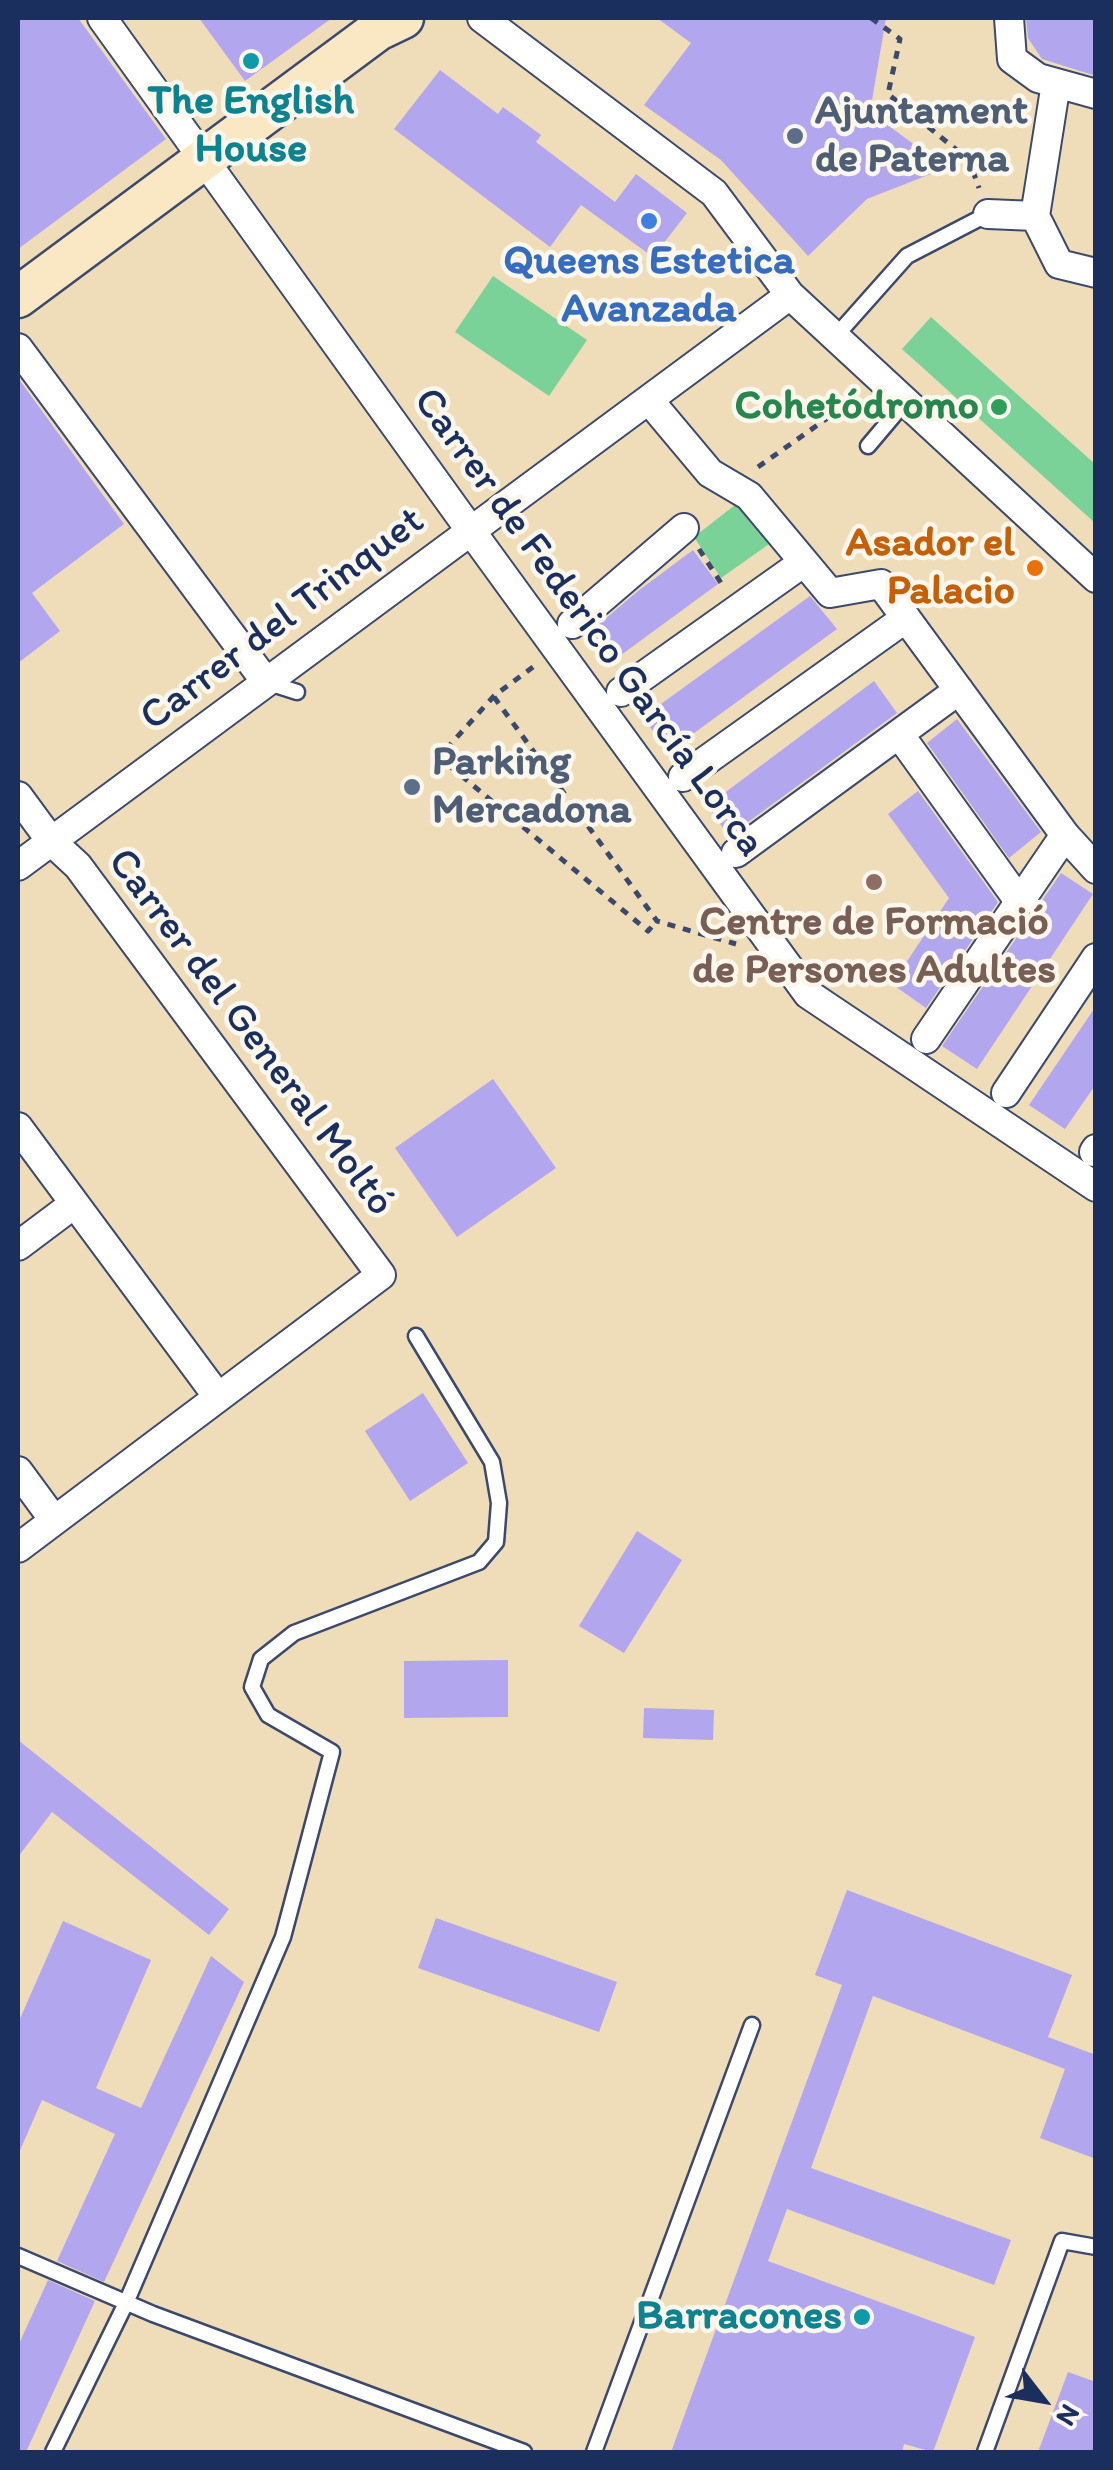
<!DOCTYPE html>
<meta charset="utf-8">
<style>
body{margin:0}
#map{position:relative;width:1113px;height:2470px;overflow:hidden;background:#efddba;font-family:Itim,sans-serif}
canvas{display:block}
.frame{position:absolute;inset:0;border:20px solid #1b2f5e;pointer-events:none}
.north{position:absolute;left:993px;top:2350px;width:100px;height:100px;-webkit-text-stroke:8px #fbf7ec;paint-order:stroke;rotate:121deg;font-size:28px;font-weight:700;line-height:40px;text-align:center;color:#1b2f5e}
.north::after{content:'';display:block;margin:auto;width:35px;height:45px;background:#1b2f5e;clip-path:polygon(50% 0,100% 100%,50% 72%,0 100%)}
</style>
<div id="map">
<canvas width="1113" height="2470"></canvas>
<div class="frame"></div>
<div class="north">N</div>
</div>
<script>
const ctx = document.querySelector('canvas').getContext('2d');
ctx.lineJoin = 'round';
function fillPath(path, color) { ctx.fillStyle = color; ctx.fill(path, 'evenodd'); }
function stroke(path, color, width, dash) { ctx.strokeStyle = color; ctx.lineWidth = width; ctx.lineCap = dash ? 'butt' : 'round'; ctx.setLineDash(dash || []); ctx.stroke(path); }
function write(font, color, halo, rows, align = 'center') {
  ctx.font = font + ' Itim,sans-serif'; ctx.lineWidth = 9; ctx.setLineDash([]); ctx.textBaseline = 'middle'; ctx.strokeStyle = halo; ctx.fillStyle = color; for (const [text, x, y, turn = 0] of rows) {
    ctx.save(); ctx.translate(x, y); ctx.rotate((+turn || 0) * Math.PI / 180); ctx.textAlign = isNaN(turn) ? turn : align; if (halo) ctx.strokeText(text, 0, 0); ctx.fillText(text, 0, 0); ctx.restore();
  }
}
fillPath(new Path2D(`
 M493,276L587,340L549,396L455,332Z
 M931,317L1095,464V523L902,349Z
 M740,501L772,542L721,578L694,537Z`), '#7ad298');
fillPath(new Path2D(`
 M18,18H78L166,139L18,249Z
 M199,18H332L245,81Z
 M657,18H886L870,112L946,168L867,199L808,256L721,160L644,105L691,43Z
 M1026,18H1096V76L1042,59L1028,38Z
 M440,70L498,114L503,107L541,135L536,142L615,202L636,174L687,213L653,257L581,205L550,247L394,129Z
 M18,378L124,524L32,593L60,631L18,663Z
 M693,550L718,584L606,666L584,637L638,591Z
 M810,596L837,629L668,752L643,717Z
 M874,681L897,713L729,836L707,806Z
 M957,719L1041,832L1009,858L927,743Z
 M918,791L998,902L926,1008L892,984L949,898L888,814Z
 M1061,873L1093,894L977,1069L942,1046Z
 M1096,1006V1084L1065,1129L1029,1105Z
 M493,1079L556,1168L457,1237L395,1148Z
 M423,1393L468,1463L410,1501L365,1431Z
 M637,1531L682,1560L624,1653L579,1626Z
 M508,1660V1717L404,1718V1661Z
 M644,1708L714,1710L713,1740L643,1738Z
 M18,1740L229,1909L209,1935L52,1812L18,1857Z
 M847,1890L1072,1975L1048,2037L1096,2055V2159L1040,2138L1065,2069L873,1996L811,2168L1011,2240L994,2285L787,2209L768,2261L975,2337L933,2452L904,2444L902,2452H671L842,1985L815,1975Z
 M436,1918L617,1982L599,2032L418,1968Z
 M63,1921L151,1960L96,2088L141,2108L211,1956L244,1982L104,2282L57,2261L115,2134L42,2100L18,2155V2023Z
 M48,2280L95,2301L26,2452H18V2346Z
 M1068,2372L1096,2382V2452H1038Z`), '#b2a6ee');
const lane = new Path2D(`
 M835,337L907,256L988,214
 M868,446L906,401
 M266,682L297,692
 M18,2256L153,2314L524,2452
 M53,2452L126,2303L283,1937L332,1752L268,1715L252,1687L261,1659L294,1633L479,1562L496,1542L499,1503L492,1462L416,1336
 M594,2452L752,2025
 M985,2452L1062,2241L1096,2247`);
const street = new Path2D(`
 M102,18L471,531L808,994L1096,1187
 M482,18L714,193L790,295L1096,578
 M1009,18L1012,59L1038,78L1096,94
 M988,214L1035,216
 M1035,216L1056,83
 M1035,216L1059,264L1096,273
 M18,348L266,682
 M658,411L710,473L749,496L830,593L881,584L1065,835L1096,869
 M572,624L684,528
 M621,692L804,562
 M899,734L1019,901
 M683,777L906,618
 M18,796L51,841L78,866L381,1275L18,1548
 M736,853L959,690
 M18,866L790,295
 M926,1039L1065,835
 M1006,1093L1096,958
 M18,1127L218,1397
 M1094,1152L1096,1149
 M18,1246L74,1204
 M18,1471L54,1520`);
const secondary = new Path2D(`
 M18,297L378,30L403,18`);
stroke(lane, '#3b496c', 19);
stroke(street, '#3b496c', 32);
stroke(secondary, '#3b496c', 45);
stroke(new Path2D(`
 M871,18L900,39L888,94L969,160L979,188
 M758,467L829,417
 M699,549L723,586
 M533,667L494,696L439,757L648,931L657,921
 M494,697L657,921L736,944`), '#3b496c', 5, [8, 8]);
stroke(lane, '#fff', 14);
stroke(street, '#fff', 28);
stroke(secondary, '#fae7c3', 40);
for (const [x, y, r, color] of [
 [251,61,10,"#0f9aa8"],
 [795,136,10,"#5c6f8a"],
 [649,221,10,"#3f7fe0"],
 [999,407,10,"#2e9e5b"],
 [1035,568,10,"#e8710a"],
 [412,787,10,"#5c6f8a"],
 [874,882,10,"#8d6e63"],
 [862,2317,10,"#0f9aa8"]
]) { const dot = new Path2D(); dot.arc(x, y, r, 0, 2 * Math.PI); ctx.fillStyle = color; ctx.fill(dot); stroke(dot, '#fbf7ec', 4); }
write('bold 42px', '#0d838f', '#fbf7ec', [
 ["The English",251,102],
 ["House",251,150],
 ["Barracones",842,2317,"right"]
]);
write('bold 42px', '#4e5e75', '#fbf7ec', [
 ["Ajuntament",815,112],
 ["de Paterna",815,160],
 ["Parking",432,763],
 ["Mercadona",432,811]
], 'left');
write('bold 42px', '#366cbe', '#fbf7ec', [
 ["Queens Estetica",649,262],
 ["Avanzada",649,310]
]);
write('bold 42px', '#27864d', '#fbf7ec', [
 ["Cohetódromo",979,407]
], 'right');
write('bold 42px', '#c56008', '#fbf7ec', [
 ["Asador el",1015,544],
 ["Palacio",1015,592]
], 'right');
write('42px', '#1b2f5e', '#fbf7ec', [
 ["Carrer del Trinquet",283,620,-37],
 ["Carrer de Federico García Lorca",588,623,54],
 ["Carrer del General Moltó",250,1033,53]
]);
write('bold 42px', '#785e54', '#fbf7ec', [
 ["Centre de Formació",874,923],
 ["de Persones Adultes",874,971]
]);
</script>
